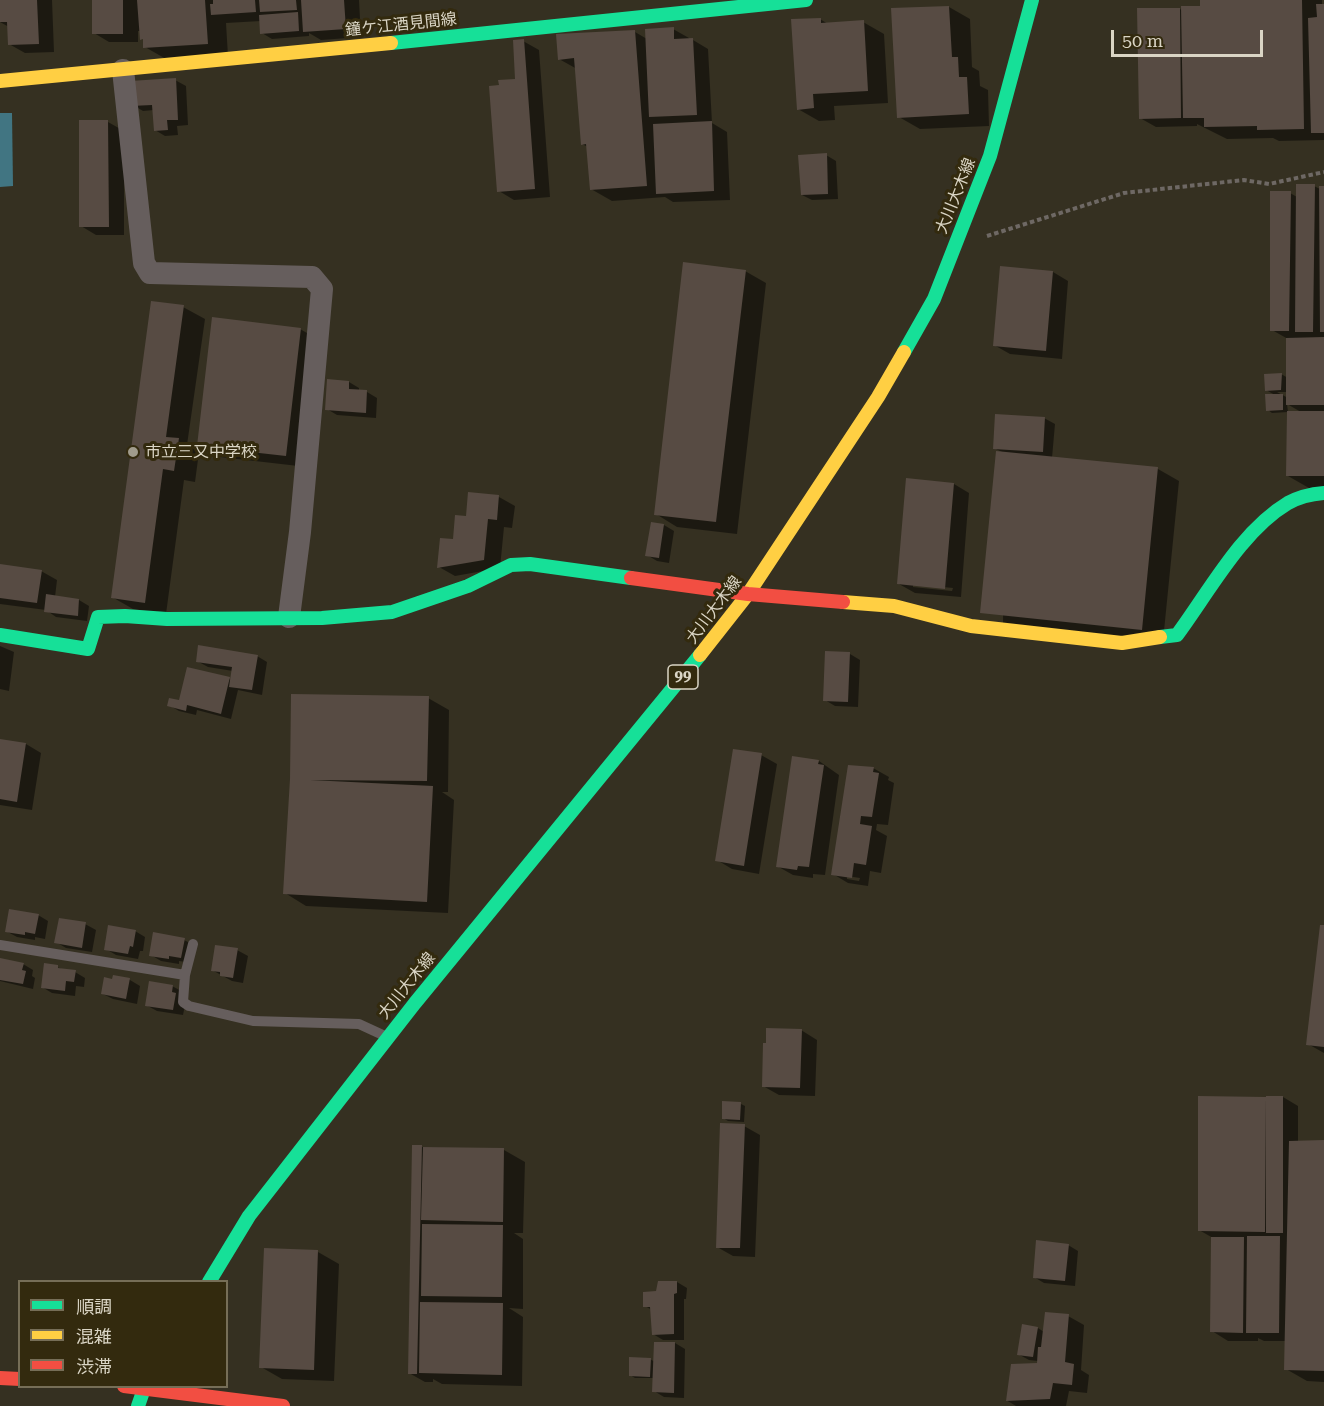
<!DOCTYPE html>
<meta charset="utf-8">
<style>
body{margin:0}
#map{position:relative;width:1324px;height:1406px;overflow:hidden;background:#353021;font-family:"Roboto Serif","Noto Sans JP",serif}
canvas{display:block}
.legend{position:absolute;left:18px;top:1280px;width:210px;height:108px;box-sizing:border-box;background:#332a0e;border:2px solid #766e57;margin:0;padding:8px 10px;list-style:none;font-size:18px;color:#dad5c5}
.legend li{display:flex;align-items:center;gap:12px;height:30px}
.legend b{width:30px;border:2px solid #766e57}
.scale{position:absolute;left:1111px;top:30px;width:152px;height:27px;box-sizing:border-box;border:3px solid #dad5c5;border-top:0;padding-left:8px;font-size:18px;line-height:21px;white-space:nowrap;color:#dad5c5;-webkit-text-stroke:4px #332a0e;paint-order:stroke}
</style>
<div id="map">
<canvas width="1324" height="1406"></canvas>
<ul class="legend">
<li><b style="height:8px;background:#16e098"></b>順調</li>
<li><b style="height:8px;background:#ffcf43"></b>混雑</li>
<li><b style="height:8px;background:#f24e42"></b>渋滞</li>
</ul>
<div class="scale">50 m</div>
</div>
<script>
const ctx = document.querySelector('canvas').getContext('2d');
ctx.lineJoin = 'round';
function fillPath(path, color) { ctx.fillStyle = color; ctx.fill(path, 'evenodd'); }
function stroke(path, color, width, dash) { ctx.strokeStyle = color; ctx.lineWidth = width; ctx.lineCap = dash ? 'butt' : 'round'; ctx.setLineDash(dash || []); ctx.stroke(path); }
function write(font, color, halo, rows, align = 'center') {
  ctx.font = font + ' "Roboto Serif","Noto Sans JP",serif'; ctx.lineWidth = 6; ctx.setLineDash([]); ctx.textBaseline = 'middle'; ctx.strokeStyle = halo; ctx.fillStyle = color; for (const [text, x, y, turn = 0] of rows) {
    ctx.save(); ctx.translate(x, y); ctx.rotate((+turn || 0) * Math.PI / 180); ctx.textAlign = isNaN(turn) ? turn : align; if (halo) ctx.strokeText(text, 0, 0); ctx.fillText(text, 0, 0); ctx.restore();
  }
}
fillPath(new Path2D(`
 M0,113H12L13,186L0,187Z`), '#417582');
fillPath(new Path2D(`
 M0,0H52L54,52L25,53L9,44V27L0,22Z
 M94,0H359L361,37L321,40L309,33V36L272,39L262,33L261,21L226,23L228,56L166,59L145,47L141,31H138V42H109L94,33Z
 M1201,0H1322V6H1324V140L1279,141L1273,138L1227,139L1197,124V126L1156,127L1140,118L1180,9L1183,11L1202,7Z
 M949,7L970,19L972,67L979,71L980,86L988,90L989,126L920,129L899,117Z
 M820,19L828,24L863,22L884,34L888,103L834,106L835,120L819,121L798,109Z
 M673,29L689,38V40H693L708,49L712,123L727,132L730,200L673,202L665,197L612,201L591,189L588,147L582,144L577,69L559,59L635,32L647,39Z
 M523,41L539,50L550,197L514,200L499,191L501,86L517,80Z
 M175,80L186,86L188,125L177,126L178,135L165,136L155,130L154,110L143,111L133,105Z
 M81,122H108L124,131V235H96L81,226Z
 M826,155L836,161L838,199L812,200L802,195Z
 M1314,186L1320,189L1324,187V488H1309L1288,476L1301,412L1287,404L1288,412L1272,413L1268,410L1275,395L1266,390L1281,374L1288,378V339L1272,330L1290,193L1297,197ZM1277,392H1288V398Z
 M745,271L766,283L737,534L677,527L656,514Z
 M1053,272L1068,281L1062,359L1010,354L994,345Z
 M183,307L205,319L187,445L199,452L195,482L184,480L166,614L133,609L112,597Z
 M300,329L321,341L307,467L220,457L199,445Z
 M349,382L359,388V391L367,392L377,398L376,418L337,415L327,409Z
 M1044,418L1055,424L1052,458L1158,469L1179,481L1163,641L1003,625L1004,453L994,448Z
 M954,484L969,493L961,597L915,593L899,584ZM913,584L953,588L952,591L913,587Z
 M499,497L515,506L512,528L504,527L500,568L455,576L439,567L467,517Z
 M664,525L674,531L669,563L657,561L647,555Z
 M0,566L41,571L57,580L55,597L79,600L89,606L87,621L56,617L46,610L0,604Z
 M0,646L14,652L9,691L0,689Z
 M850,654L860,660L858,707L835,706L825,700Z
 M257,656L267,662L262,695L238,690L231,719L197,710L196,715L179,711L169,705L180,702L229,679L232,680L233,671L208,667L197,661Z
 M428,698L449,710L448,792H442L454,800L448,913L306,906L285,893L292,779Z
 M0,740L26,744L41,753L32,810L0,805Z
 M761,755L777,764L759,874L732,869L717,860Z
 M819,761L839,775L825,875L813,874V878L793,875L777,866Z
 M873,768L889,777L888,780L894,783L888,825L877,824L876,830L887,836L881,873L870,871L868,886L848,883L833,874ZM847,876L860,878L859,881L847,879Z
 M38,915L48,921L45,939L35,937V940L17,937L6,931Z
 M85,924L96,930L92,952L66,948L56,942Z
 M1324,927V1053L1308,1044Z
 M135,931L145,937L143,951H140L138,959L116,955L106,949Z
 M184,940L194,945L192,963L179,961V964L161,961L151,955Z
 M237,950L248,956L243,983L232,981L212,970Z
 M0,959L23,964L33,970L32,976L35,978L33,989L0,981Z
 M57,967L64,970L75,972L85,978L84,987L76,986L75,996L52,993L42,987Z
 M114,977L130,980L140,986L137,1004L113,999L103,994L114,981Z
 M172,986L183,992L186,1000L183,1015L157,1011L146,1005Z
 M801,1030L817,1040L815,1096L779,1095L763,1086Z
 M1283,1097L1298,1106V1142H1324V1382L1307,1381L1286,1369V1341H1264L1258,1338V1341H1228L1212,1331L1213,1238L1199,1230L1265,1098L1268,1100Z
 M741,1104L745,1106L744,1122L728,1121L723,1118Z
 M744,1126L760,1135L755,1257L733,1256L717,1247Z
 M421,1147L504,1150L525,1162L523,1233H514L523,1239V1309L509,1308L523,1317L522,1386L442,1384L433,1379V1382H425L409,1373Z
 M1068,1245L1078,1251L1075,1286L1044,1283L1034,1277Z
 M318,1252L339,1264L334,1381L282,1379L261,1367Z
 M677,1282L687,1288L686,1299H684V1340H663L653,1334L652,1310L645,1306L657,1292Z
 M1068,1316L1084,1325L1081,1370L1089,1375L1087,1393L1069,1391L1066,1406H1016L1006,1400L1038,1365V1361L1029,1360L1018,1354L1038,1328L1044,1332Z
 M675,1343L685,1349L684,1398L664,1397L654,1391V1378H635L630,1375L650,1359L655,1362Z`), '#0007');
fillPath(new Path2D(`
 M0,0H37L39,44L8,45L7,22H0Z
 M92,0H123V34H92Z
 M137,0H205L208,44L143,48V39L140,40Z
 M213,0H255L256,12L211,15L210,4H213Z
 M259,0H296L297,10L260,12Z
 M301,0H344L346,29L303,32Z
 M1200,0H1302L1304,129L1257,130V126L1204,127V118H1183L1181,6H1200Z
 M1316,4H1324V133H1311L1308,18L1317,17Z
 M949,6L952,57H958L959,77H967L969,114L897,118L891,8Z
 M1137,8H1180L1181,118L1139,119Z
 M298,12L299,31L260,34L259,15Z
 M821,18V23L864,20L868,91L813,94L814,108L797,110L791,19Z
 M674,27V39L693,38L697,115L649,117L645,29Z
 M635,30L647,186L590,190L586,144L581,145L574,58L558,60L556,34Z
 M524,39L535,189L497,192L489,86L499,85L498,80L515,79L513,40Z
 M176,78L178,120H167L168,130L154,131L152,105L131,106L130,81Z
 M79,120H108L109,227H79Z
 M712,121L714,191L656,194L653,124Z
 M827,153L828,194L801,195L798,155Z
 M1296,184H1315L1313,332H1295Z
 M1319,186H1324V332H1320Z
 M1270,191H1291L1289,331H1270Z
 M683,262L746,270L716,522L654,515Z
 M1000,266L1053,271L1046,351L993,346Z
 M151,301L184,305L166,437L179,438L174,471L163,469L145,603L111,598Z
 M212,317L301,328L286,456L197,446Z
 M1324,337V405H1286V338Z
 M1282,373L1281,390L1265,391L1264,374Z
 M327,379L349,381V389L367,390L366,413L325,410Z
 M1265,394H1283V410L1266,411Z
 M1287,411H1324V476H1286Z
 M995,414L1045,417L1043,452L993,449Z
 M996,451L1158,467L1142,630L980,613Z
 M906,478L954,483L945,589L897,584Z
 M468,492L499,495L497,520L488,519L484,560L437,568L440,538L453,539L455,515L466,516Z
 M651,522L664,524L659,558L645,556Z
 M0,564L42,570L37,603L0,598Z
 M46,594L79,599L78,616L44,612Z
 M198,645L258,655L252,690L229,687L232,667L196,662Z
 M825,651L850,652L848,702L823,701Z
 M187,667L230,677L221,714L187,705L186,711L167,706L169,698L179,700Z
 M291,694L429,696L427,781L310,780L433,786L427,902L283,894L290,779Z
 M0,739L26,743L17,802L0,799Z
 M733,749L762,753L744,866L715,861Z
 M792,756L819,760L818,764L824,765L809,867L798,866L797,870L776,867Z
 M848,765L874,767L873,772L879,773L872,817L861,816L860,824L872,826L866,865L854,863L852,878L831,875Z
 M9,909L39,914L35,934L25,932V935L5,932Z
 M59,918L86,922L82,948L54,943Z
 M108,925L136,930L133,947L130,946L128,954L104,950Z
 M1320,925H1324V1047L1306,1045Z
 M153,932L185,938L181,958L169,956V959L149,956Z
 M215,945L238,948L233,978L220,976V972L211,971Z
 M0,958L24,963L22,970L26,971L23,984L0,980Z
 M44,963L58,965V968L76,970L74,982L66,981L65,991L41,988Z
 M113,975L130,978L126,999L101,994L104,977L112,979Z
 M149,981L173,985L172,992L176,993L173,1010L145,1006Z
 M766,1028L802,1029L800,1088L762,1087L763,1043H766Z
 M1198,1096L1266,1097L1265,1232L1198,1231Z
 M1266,1096H1283V1233H1266Z
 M722,1101L741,1102L740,1120L722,1119Z
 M720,1123L745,1124L740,1248H716Z
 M1324,1140V1371L1284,1370L1289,1141Z
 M412,1145H422L417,1374H408Z
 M423,1147L504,1148L503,1222L421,1220Z
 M422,1224L503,1225L502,1297L421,1296Z
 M1247,1236H1280L1279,1333H1246Z
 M1211,1237H1244L1243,1333L1210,1332Z
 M1036,1240L1069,1244L1065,1281L1033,1278Z
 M264,1248L318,1250L314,1370L259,1368Z
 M658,1281H677V1293L674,1294V1334L652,1335L650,1307H643V1292L656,1291Z
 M420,1302L503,1303L502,1375L419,1373Z
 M1045,1312L1069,1314L1065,1362L1074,1364L1072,1385L1053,1383L1050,1399L1006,1401L1011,1364L1037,1363L1038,1347H1041Z
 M1022,1324L1038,1327L1033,1357L1017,1355Z
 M654,1342H675L674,1393L652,1392Z
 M629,1357L651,1358L650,1377L629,1376Z`), '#574b43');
stroke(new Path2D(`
 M987,236L1124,193L1244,180L1269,184L1324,172`), '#6e6864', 4, [4.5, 3]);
stroke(new Path2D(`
 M193,944L185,975L183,1002L189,1006L253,1021L359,1024L385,1036
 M0,945L185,975`), '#665e5d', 10);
stroke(new Path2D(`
 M123,70L144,263L150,273L312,277L322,289L300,532L289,617`), '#665e5d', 22);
stroke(new Path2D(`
 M391,43L806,0
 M904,352L934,299L990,156L1032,0
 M0,635L88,649L98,617L125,616L167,619L322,618L392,612L468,586L511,565L530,564L631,578
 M1160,637L1177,635C1209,592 1241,531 1288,503C1299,497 1312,494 1324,493
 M209,1282L249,1216L415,1003L700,655
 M138,1406L145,1386`), '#16e098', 14);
stroke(new Path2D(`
 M0,81L391,43
 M843,602L894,606L971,626L1122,643L1160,637
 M700,655L748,594L878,397L904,352`), '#ffcf43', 14);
stroke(new Path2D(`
 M631,578L748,594L843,602
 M0,1378L20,1379
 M124,1386L283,1406`), '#f24e42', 14);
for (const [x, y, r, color] of [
 [133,452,6,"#a09b8c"]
]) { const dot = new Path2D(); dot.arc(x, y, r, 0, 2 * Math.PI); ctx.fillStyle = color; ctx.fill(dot); stroke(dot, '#332a0e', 2); }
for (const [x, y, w] of [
 [683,677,30]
]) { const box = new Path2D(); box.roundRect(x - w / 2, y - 12, w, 24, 4.5); ctx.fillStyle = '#332a0e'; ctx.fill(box); stroke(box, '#dad5c5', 1.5); }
write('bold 15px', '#dad5c5', null, [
 ["99",683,677]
]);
write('16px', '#dad5c5', '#332a0e', [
 ["鐘ケ江酒見間線",401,25,-6],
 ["大川大木線",956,196,-68],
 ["大川大木線",714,610,-53],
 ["大川大木線",407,986,-51]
]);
write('16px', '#dad5c5', '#332a0e', [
 ["市立三又中学校",145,452]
], 'left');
</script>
